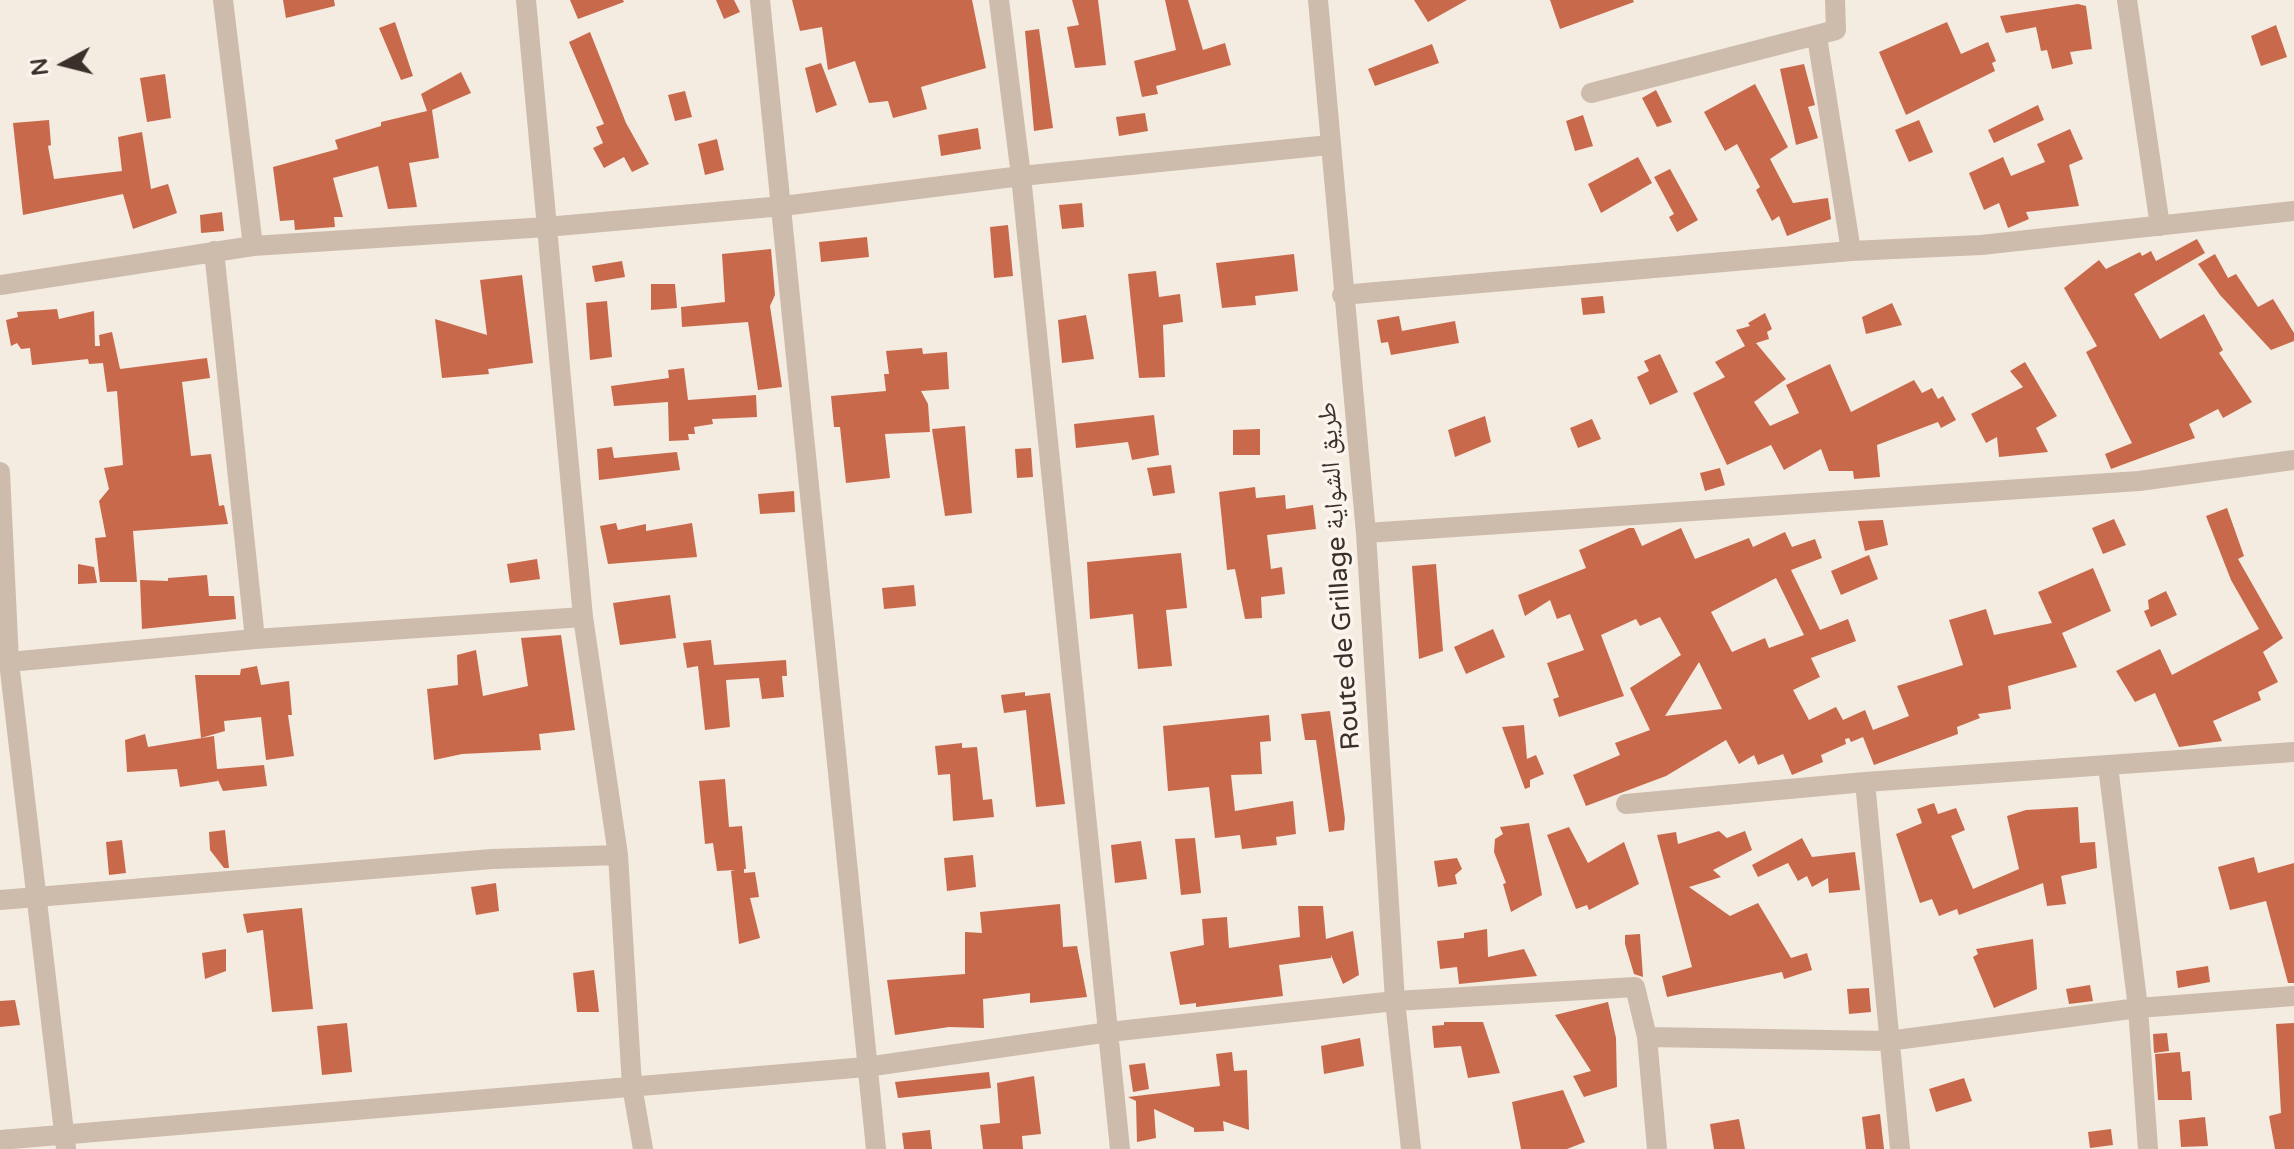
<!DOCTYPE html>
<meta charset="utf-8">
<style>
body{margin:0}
#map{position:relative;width:2294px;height:1149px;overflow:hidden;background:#f4ebe1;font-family:"Varela Round",sans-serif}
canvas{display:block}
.north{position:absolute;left:24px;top:24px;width:80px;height:80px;-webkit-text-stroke:6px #fbf5ee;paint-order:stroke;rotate:263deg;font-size:22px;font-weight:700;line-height:32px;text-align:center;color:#3b302b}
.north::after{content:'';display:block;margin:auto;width:28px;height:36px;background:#3b302b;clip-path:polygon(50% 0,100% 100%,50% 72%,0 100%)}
</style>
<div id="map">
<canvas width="2294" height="1149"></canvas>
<div class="north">N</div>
</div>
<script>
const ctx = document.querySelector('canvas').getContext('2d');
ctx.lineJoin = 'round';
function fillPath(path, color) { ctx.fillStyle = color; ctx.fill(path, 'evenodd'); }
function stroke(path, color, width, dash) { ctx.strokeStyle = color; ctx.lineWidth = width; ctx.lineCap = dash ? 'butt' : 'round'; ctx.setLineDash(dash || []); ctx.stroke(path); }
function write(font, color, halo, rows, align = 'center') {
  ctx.font = font + ' "Varela Round","Noto Naskh Arabic",sans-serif'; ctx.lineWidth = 7; ctx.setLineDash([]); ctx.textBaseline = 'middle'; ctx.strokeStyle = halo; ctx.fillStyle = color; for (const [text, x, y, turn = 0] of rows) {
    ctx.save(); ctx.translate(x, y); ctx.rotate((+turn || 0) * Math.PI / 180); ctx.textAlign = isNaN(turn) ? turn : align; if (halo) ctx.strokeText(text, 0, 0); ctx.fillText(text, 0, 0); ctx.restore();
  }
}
fillPath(new Path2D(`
 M283,0H334L335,6L286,18Z
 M570,0H623L624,2L578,19Z
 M716,0H734L740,12L724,19Z
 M792,0H972L986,68L921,87L927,109L893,118L888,101L869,103L855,61L828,70L822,27L800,31Z
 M1072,0H1098L1106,65L1075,68L1067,27L1079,25Z
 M1165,0H1188L1203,50L1225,43L1231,65L1156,86L1158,94L1142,97L1134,61L1176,50Z
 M1414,0H1467L1428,22Z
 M1550,0H1633L1634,2L1560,29Z
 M2078,4L2086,6L2092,49L2070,52L2073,64L2052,69L2047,50L2041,51L2036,27L2006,33L2000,16Z
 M395,22L413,76L401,80L379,28Z
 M1947,22L1961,54L1988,42L1996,61L1992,63L1995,71L1906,115L1879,52Z
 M2276,25L2287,57L2261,66L2251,36Z
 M1039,29L1053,128L1034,131L1025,31Z
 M590,32L626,123L649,164L632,172L624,157L604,168L593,148L603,143L596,127L604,124L569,42Z
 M1432,44L1439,63L1375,86L1368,69Z
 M821,63L837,105L816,113L805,68Z
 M1804,64L1815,105L1808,107L1818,138L1796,145L1780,69Z
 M461,72L471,93L432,110L439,158L409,163L417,207L388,209L378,166L333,178L343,217H334L335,227L295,230L294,220L280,221L273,167L338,149L335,140L381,126V122L427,111L421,94Z
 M165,74L171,118L147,122L140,78Z
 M1755,84L1788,147L1770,159L1793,203L1828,198L1831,219L1787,236L1779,216L1772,221L1756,190L1760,187L1737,144L1725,151L1704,112Z
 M1656,90L1672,122L1657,127L1642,98Z
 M685,91L692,117L675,121L668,95Z
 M2038,105L2044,120L1994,143L1988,130Z
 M1145,113L1148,131L1119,136L1116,117Z
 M1583,115L1593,146L1575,151L1566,121Z
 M49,120L51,145L48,146L54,179L122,171L118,137L142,132L151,189L168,184L177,213L133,229L123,194L23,215L13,123Z
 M1919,120L1933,152L1909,162L1895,130Z
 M978,128L981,149L941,156L938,135Z
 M2070,129L2083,159L2069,165L2079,206L2026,212L2029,219L2008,228L1999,203L1984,210L1969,173L2003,157L2011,176L2045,162L2037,144Z
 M717,139L724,170L705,175L698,144Z
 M1638,157L1652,183L1601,213L1588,184Z
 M1670,169L1698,220L1677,232L1669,217L1674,214L1654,177Z
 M1082,203L1084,227L1062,229L1059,205Z
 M222,212L224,231L201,233L200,215Z
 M1008,225L1013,276L994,278L990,227Z
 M867,237L869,257L821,262L819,242Z
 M2197,239L2205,253L2134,294L2160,339L2204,314L2223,350L2219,353L2252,402L2223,418L2218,409L2189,424L2195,438L2111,469L2105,454L2132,443L2086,352L2097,346L2064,288L2099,260L2106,269L2140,252L2142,256L2151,251L2156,261Z
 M771,249L775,295L770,306L782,387L758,390L748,322L682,327L681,307L725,302L722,254Z
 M1294,254L1298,291L1255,296L1256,305L1222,308L1216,263Z
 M2215,254L2228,278L2236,274L2258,307L2273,299L2294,333V341L2271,350L2220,295L2198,264Z
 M622,261L625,277L595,282L592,266Z
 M1156,271L1159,297L1180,294L1183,322L1163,325L1165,377L1139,378L1128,274Z
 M522,275L533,363L488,369L489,374L442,378L435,319L487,335L480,280Z
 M651,284H675L677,308L651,310Z
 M1603,296L1605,313L1583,315L1581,298Z
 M607,301L612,357L590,360L586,303Z
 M1892,303L1902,325L1866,334L1862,317Z
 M57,309L59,319L94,311L95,346H100L99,335L112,332L120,369L207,358L210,378L182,382L191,456L211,454L219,506L224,505L228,524L133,531L137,582H100L95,538L106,537L99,501L109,489L104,468L123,465L117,391L107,392L103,363L89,364L88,359L32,365L30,348L21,349L17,343L11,346L6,320L18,317L17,312Z
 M1765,313L1772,329L1767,332L1769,339L1756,343L1786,379L1754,402L1770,426L1799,413L1786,385L1830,364L1851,412L1914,380L1922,393L1932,388L1938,399L1943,396L1956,420L1941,428L1938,422L1877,445L1880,477L1854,479L1853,471H1829L1821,449L1784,470L1771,445L1727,465L1693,393L1725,377L1715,362L1745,346L1736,330L1750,326L1748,323Z
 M1086,315L1094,359L1062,363L1058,320Z
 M1399,316L1402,331L1455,321L1459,343L1391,355L1388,342L1381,343L1377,320Z
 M922,348L923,354L947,352L949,389L921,391L928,404L930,432L885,434L890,478L846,483L840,427H834L831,396L886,391L884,374H889L886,351Z
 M1660,354L1678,392L1650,405L1637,377L1649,371L1644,361Z
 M2025,362L2057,416L2036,428L2048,452L1999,457L1997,437L1986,443L1971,414L2023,387L2010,371Z
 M684,368L688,400L756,395L757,417L712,419L713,424L694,427L695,434H688L689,440L669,441L668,402L614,406L611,386L669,378L668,370Z
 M1154,415L1159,455L1132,460L1128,442L1076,448L1074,424Z
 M1485,416L1491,442L1455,457L1448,430Z
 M1592,419L1601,439L1578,448L1570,428Z
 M965,426L972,513L945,516L932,429Z
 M1260,429V455H1233V430Z
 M612,447L614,458L677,452L680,470L599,480L597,449Z
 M1031,448L1033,477L1017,478L1015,449Z
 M1171,465L1175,493L1153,496L1147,468Z
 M1720,468L1725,485L1705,491L1700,473Z
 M1255,487L1256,498L1285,495L1286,509L1313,505L1316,529L1267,535L1271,569L1282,567L1285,594L1261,597L1262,618L1245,619L1235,569L1227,570L1219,492Z
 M794,491L795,512L760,514L758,494Z
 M2227,508L2244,556L2238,559L2283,638L2263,652L2278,682L2258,692L2261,700L2213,721L2222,741L2179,747L2155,693L2135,702L2116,671L2160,649L2172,675L2259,629L2231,580L2206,516Z
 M2114,519L2126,545L2103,554L2092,528Z
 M1883,520L1888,545L1865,551L1858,521Z
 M616,523L618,530L646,524V531L692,523L697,557L608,564L600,526Z
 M1629,528H1634L1642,546L1681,528L1695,559L1749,538L1753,547L1785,532L1792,547L1815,539L1822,558L1791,570L1820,630L1848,619L1856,641L1811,658L1820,677L1793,690L1809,720L1836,707L1843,720L1865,710L1873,730L1909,716L1897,686L1963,665L1949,620L1986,609L1994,635L2052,623L2038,592L2093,568L2111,611L2062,633L2077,667L2008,686L2011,709L1978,714L1980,718L1957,727L1958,734L1874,765L1863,737L1851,742L1849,738L1845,739L1846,744L1821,755L1823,762L1792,775L1783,754L1758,765L1754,755L1739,764L1726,740L1666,776L1586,806L1573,775L1620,755L1615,743L1650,730L1630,688L1681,655L1660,617L1640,626L1636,619L1601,635L1624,696L1559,717L1553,699L1559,697L1547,663L1584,650L1570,614L1557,619L1550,600L1525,616L1518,595L1586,568L1579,550ZM1776,578L1804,635L1769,648L1765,638L1732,652L1711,612ZM1699,662L1722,709L1665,716Z
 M1181,553L1187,608L1166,610L1172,666L1138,669L1133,614L1090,619L1087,562Z
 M1869,555L1878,579L1841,595L1831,571Z
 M537,559L540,579L510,583L507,564Z
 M78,564L94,567L97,583L78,584Z
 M1436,564L1443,651L1419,659L1412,566Z
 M207,575L209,596H234L236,619L142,629L140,580L168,581V578Z
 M914,585L916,606L884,609L882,588Z
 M2166,591L2177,615L2151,627L2144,611L2149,609L2148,600Z
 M670,595L676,638L620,645L613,603Z
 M1493,629L1505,657L1466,674L1454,647Z
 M561,635L575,730L539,734L541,750L462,754L434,760L427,689L458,685L457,655L476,650L483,696L528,686L521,638Z
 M711,640L714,665L786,660L787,676H782L784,697L762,699L759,678L726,680L730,727L705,730L698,666L687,668L683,643Z
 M257,666L261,685L289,681L292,715H288L294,756L266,760L261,717L224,721L225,731L201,738L195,675H240L241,669Z
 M1025,692V696L1050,693L1065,804L1036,807L1026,710L1004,713L1001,695Z
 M1330,711L1345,819L1344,830L1329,832L1316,740H1305L1301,714Z
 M1269,715L1271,741L1260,742L1262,774L1231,775L1235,811L1293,801L1296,834L1276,837L1277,845L1242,849L1240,835L1215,838L1209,787L1168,791L1163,726Z
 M1524,725L1527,759L1536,755L1544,774L1530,780V787L1525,789L1502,727Z
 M145,734L148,747L214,736L217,769L264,765L267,786L223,791L217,778L218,781L180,787L177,769L127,772L125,740Z
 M962,743V748L977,747L983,800L992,799L994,817L953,821L950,774L938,775L935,746Z
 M725,779L729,827L742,826L746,869H744V873L755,872L759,897L750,898L760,938L739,944L731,871L735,870L717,871L713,843L705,844L699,781Z
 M1934,803L1938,814L1956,808L1965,830L1951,836L1973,889L2019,869L2007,816L2026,810L2078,807L2080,843L2095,842L2097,868L2061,876L2066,904L2047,906L2043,883L1959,915L1957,909L1939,916L1932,899L1920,903L1896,834L1922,823L1917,809Z
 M1529,823L1542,895L1511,912L1503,884L1506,883L1494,852L1495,839L1503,834L1500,827Z
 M1569,827L1588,863L1624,842L1639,884L1589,910L1587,905L1576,909L1547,835Z
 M225,830L229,868H224L210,850L209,832Z
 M1719,831L1727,838L1745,831L1752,850L1713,870L1721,877L1689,887L1730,916L1758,903L1791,958L1807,953L1812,970L1784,979L1782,972L1667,997L1662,976L1692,967L1657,835L1676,832L1678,844Z
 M1195,838L1201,893L1181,895L1175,839Z
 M1802,838L1812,857L1855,852L1860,890L1829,893L1828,878L1812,887L1807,876L1798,881L1788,863L1758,877L1752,865Z
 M122,840L126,873L109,875L106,842Z
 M1141,841L1147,879L1115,883L1111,845Z
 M973,855L976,887L947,891L944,858Z
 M2254,857L2258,873L2294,863V983H2288L2266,901L2230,910L2218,867Z
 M1457,858L1462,869L1455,875L1457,884L1438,887L1434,861Z
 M496,883L499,911L476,915L471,887Z
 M1060,904L1063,947L1077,946L1087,997L1030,1003V993L983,999L984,1028L949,1027L895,1035L887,980L965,974V932L982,933L980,912Z
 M1298,906H1323L1326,939L1353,931L1359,975L1343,984L1331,955V958L1279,965L1283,996L1196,1007V1003L1180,1005L1170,952L1204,945L1202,919L1227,917L1229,948L1248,945L1300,937Z
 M302,908L313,1009L272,1012L263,930L247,933L243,914Z
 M1487,929L1488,957L1524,949L1537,976L1459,984L1457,967L1440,969L1437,941L1464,938V933Z
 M1640,934L1643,977L1634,974L1625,944V935Z
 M2033,939L2037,989L1994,1008L1973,957L1978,954L1976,949Z
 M226,949V971L205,979L202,953Z
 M2208,966L2210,982L2178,988L2176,971Z
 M594,970L599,1012H577L573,973Z
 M2090,985L2093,1001L2069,1004L2066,989Z
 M1869,988L1871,1012L1849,1014L1847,989Z
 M15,1000L20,1025L0,1027V1001Z
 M1608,1002L1616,1038L1617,1087L1584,1097L1573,1076L1591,1071L1555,1015Z
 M1444,1022H1483L1500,1073L1468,1078L1461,1046L1434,1048L1432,1026L1444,1025Z
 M347,1023L352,1072L322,1075L317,1026Z
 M2294,1023V1149H2275L2269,1116L2281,1113L2276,1024Z
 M2167,1033L2169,1051L2154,1053L2153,1034Z
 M1360,1038L1364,1066L1324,1074L1321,1046Z
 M1232,1052L1234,1071L1247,1070L1249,1130L1223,1121L1224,1131L1194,1132V1128L1154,1109L1156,1138L1137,1142L1136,1101L1128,1097L1220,1086L1216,1054Z
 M2180,1052L2182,1072L2190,1071L2192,1100H2158L2155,1054Z
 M1145,1063L1149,1089L1133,1092L1129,1065Z
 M989,1072L991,1088L898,1098L895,1082Z
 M1034,1076L1041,1134L1022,1136L1023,1149H983L980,1125L1000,1123L997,1083Z
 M1964,1078L1972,1101L1936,1112L1929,1089Z
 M1563,1090L1585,1142L1567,1149H1521L1512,1102Z
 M1880,1114L1884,1149H1866L1862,1117Z
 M2205,1117L2208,1146L2181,1147L2179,1120Z
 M1739,1119L1745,1149H1714L1710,1124Z
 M2111,1129L2113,1145L2090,1148L2088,1132Z
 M930,1130L932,1149H904L902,1133Z`), '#c8694b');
stroke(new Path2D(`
 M223,0L253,246
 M526,0L583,617L618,855L632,1086L643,1149
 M760,0L876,1149
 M999,0L1021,176L1120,1149
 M1318,0L1366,533L1395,1001L1411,1149
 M2127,0L2160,226
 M1817,37L1851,251
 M1591,93L1836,30L1835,0
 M214,251L255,639
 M0,285L253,246L546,227L783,206L1021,176L1329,145
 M1342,295L1851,251L1981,245L2294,211
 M0,472L9,662L66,1149
 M1366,533L2139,481L2294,460
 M9,662L255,639L583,617
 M2108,766L2138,1008L2148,1149
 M1865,782L1900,1149
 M1626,804L1865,782L2294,752
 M0,900L492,859L618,855
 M1647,1037L1888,1041L2138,1008L2294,996
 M0,1140L866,1067L1109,1032L1395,1001L1635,987L1647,1037L1657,1149`), '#cdbbac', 20);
write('26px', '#3b302b', '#fbf5ee', [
 ["Route de Grillage طريق الشواية",1340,576,-94]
]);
</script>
